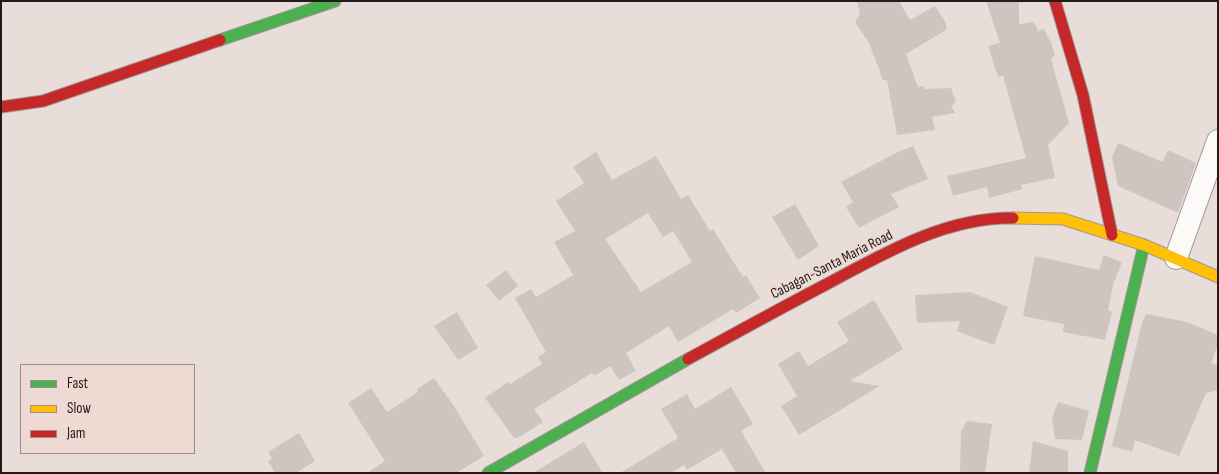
<!DOCTYPE html>
<style>
body{margin:0}
#map{position:relative;width:1219px;height:474px;overflow:hidden;background:#e8ddd9;font-family:"Sofia Sans Condensed",sans-serif}
canvas{display:block}
.frame{position:absolute;inset:0;border:2px solid #231c1a;pointer-events:none}
.legend{position:absolute;left:20px;top:364px;width:175px;height:90px;box-sizing:border-box;background:#eedad3;border:1px solid #9d8e89;margin:0;padding:6px 9px;list-style:none;font-size:15px;color:#231c1a}
.legend li{display:flex;align-items:center;gap:10px;height:25px}
.legend b{width:25px;border:1px solid #9d8e89}
</style>
<div id="map">
<canvas width="1219" height="474"></canvas>
<div class="frame"></div>
<ul class="legend">
<li><b style="height:6px;background:#4caf50"></b>Fast</li>
<li><b style="height:6px;background:#ffc107"></b>Slow</li>
<li><b style="height:6px;background:#c62828"></b>Jam</li>
</ul>
</div>
<script>
const ctx = document.querySelector('canvas').getContext('2d');
ctx.lineJoin = 'round';
function fillPath(path, color) { ctx.fillStyle = color; ctx.fill(path, 'evenodd'); }
function stroke(path, color, width, dash) { ctx.strokeStyle = color; ctx.lineWidth = width; ctx.lineCap = dash ? 'butt' : 'round'; ctx.setLineDash(dash || []); ctx.stroke(path); }
function write(font, color, halo, rows, align = 'center') {
  ctx.font = font + ' "Sofia Sans Condensed",sans-serif'; ctx.lineWidth = 4; ctx.setLineDash([]); ctx.textBaseline = 'middle'; ctx.strokeStyle = halo; ctx.fillStyle = color; for (const [text, x, y, turn = 0] of rows) {
    ctx.save(); ctx.translate(x, y); ctx.rotate((+turn || 0) * Math.PI / 180); ctx.textAlign = isNaN(turn) ? turn : align; if (halo) ctx.strokeText(text, 0, 0); ctx.fillText(text, 0, 0); ctx.restore();
  }
}
fillPath(new Path2D(`
 M857,1H899L910,20L935,6L946,23V30L906,54L918,87L924,86L925,89L951,88L956,102L951,106L955,113L932,117L935,130L897,135L887,80H883L869,43L855,22L860,14Z
 M986,1H1019V24L1034,22L1038,31L1044,29L1051,43L1055,55L1051,59L1069,123L1048,145L1055,178L1021,185L1023,189L989,198L987,187L953,196L947,176L1026,158L1003,76L998,77L988,46L1000,43Z
 M1118,143L1163,162L1168,150L1196,163L1178,213L1118,186L1112,157Z
 M913,146L928,179L891,194L899,207L859,228L846,207L853,202L841,182L896,153Z
 M596,152L612,180L656,156L681,199L688,195L710,231L713,229L743,277L746,275L760,298L736,313L733,309L678,342L669,326L626,353L636,371L619,380L610,366L594,376L592,373L534,409L543,422L518,438H514L485,398L508,382L510,384L542,364L538,357L546,352L515,298L531,289L536,297L573,275L554,242L575,231L556,201L584,183L573,167ZM648,213L663,237L673,231L692,262L641,292L605,239Z
 M795,204L819,246L798,260L772,217Z
 M1104,255L1122,262L1113,285L1108,310L1112,312L1105,340L1063,332L1064,324L1023,316L1035,256L1099,270Z
 M506,270L518,286L499,301L486,285Z
 M970,292L1008,307L994,345L957,331L960,321L917,323L915,295Z
 M874,300L903,349L850,381L880,386L799,435L781,406L797,396L778,364L799,351L808,366L849,341L837,322Z
 M457,312L478,348L458,360L434,326Z
 M1146,314L1187,322L1218,335V344L1211,363L1218,366V390L1206,393L1179,456L1135,440L1132,452L1112,446L1142,323Z
 M434,378L454,406L484,456L456,473H367L385,461L348,403L371,388L387,412L418,392L417,389Z
 M731,387L753,424L741,431L766,473H736L722,449L687,470L684,465L671,473H620L678,438L661,409L687,394L695,409Z
 M1058,402L1089,411L1082,440L1055,439L1052,418Z
 M967,421L992,424L985,473H960L961,432Z
 M299,433L315,461L296,473H275L268,461L272,458L268,452Z
 M1033,441L1068,451V473H1029Z
 M584,442L603,473H533Z`), '#cec5c1');
const street = new Path2D(`
 M1176,258L1218,141`);
const fast = new Path2D(`
 M220,40L335,1
 M488,473L688,359
 M1090,473L1144,245`);
const slow = new Path2D(`
 M1013,218L1063,219L1144,245L1218,277`);
const jam = new Path2D(`
 M1055,1L1083,95L1112,235
 M1,107L43,101L220,40
 M688,359C734,334 779,309 825,285C883,254 945,217 1013,218`);
stroke(street, '#a09895', 24);
stroke(fast, '#a09895', 13);
stroke(slow, '#a09895', 13);
stroke(jam, '#a09895', 13);
stroke(street, '#fcfaf9', 22);
stroke(fast, '#4caf50', 11);
stroke(slow, '#ffc107', 11);
stroke(jam, '#c62828', 11);
write('15px', '#231c1a', '#eedad3', [
 ["Cabagan-Santa Maria Road",832,265,-27]
]);
</script>
